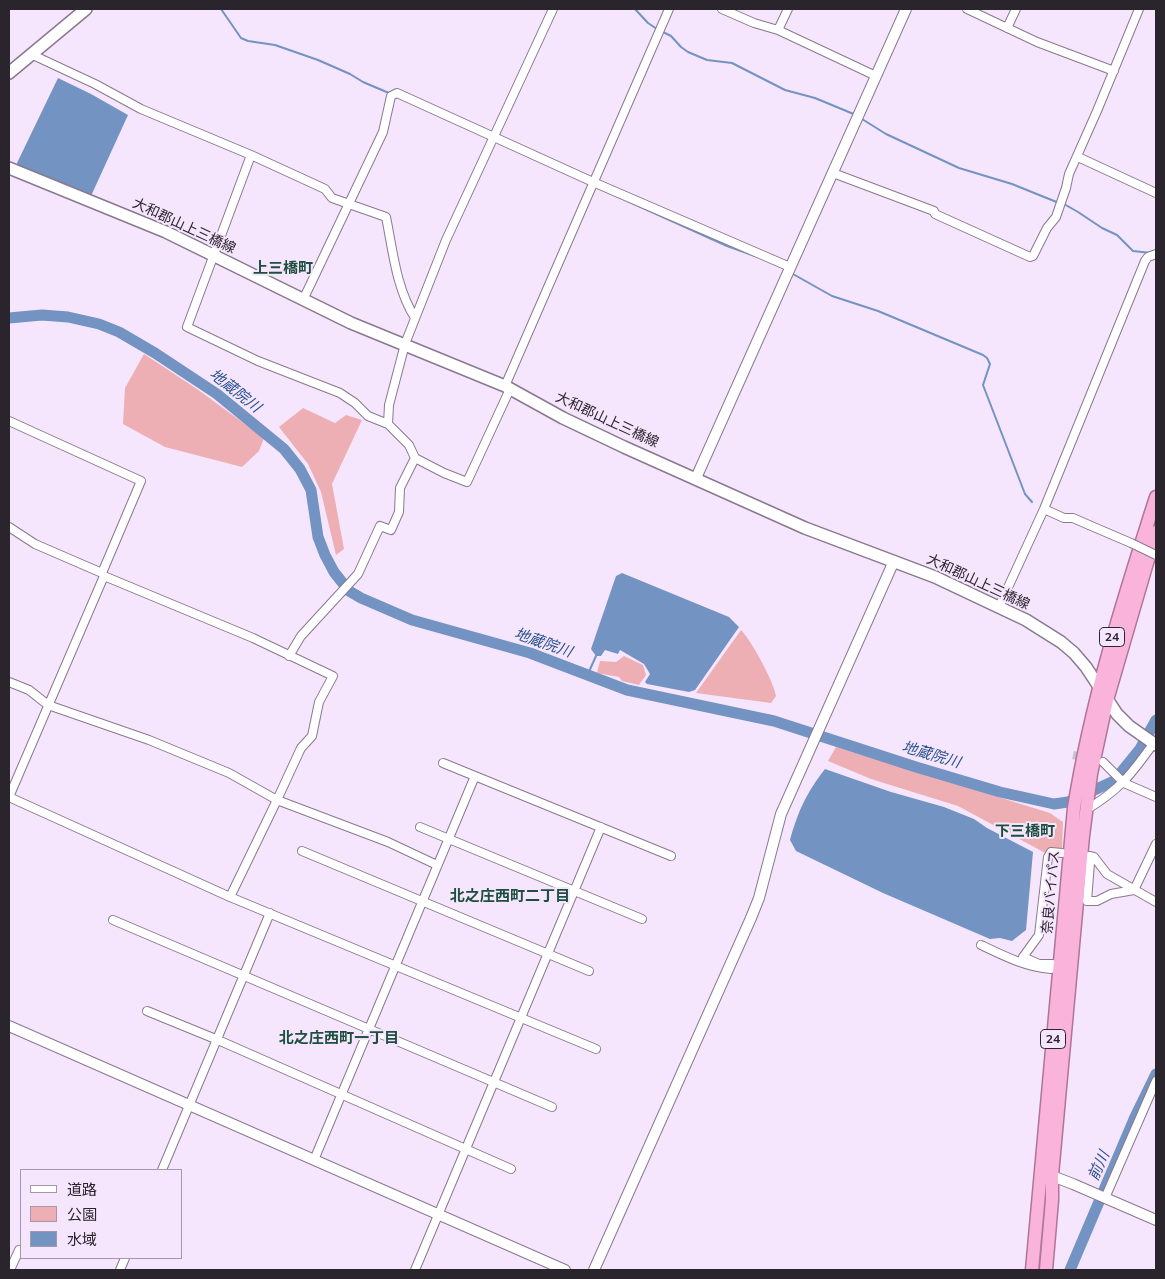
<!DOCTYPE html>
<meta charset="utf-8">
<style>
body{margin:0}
#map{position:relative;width:1165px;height:1279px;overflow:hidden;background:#f6e6fd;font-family:Mulish,"Noto Sans JP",sans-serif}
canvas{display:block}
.frame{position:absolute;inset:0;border:10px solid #2a242d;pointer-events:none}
.legend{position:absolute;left:20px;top:1169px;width:162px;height:90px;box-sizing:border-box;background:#f6e6fd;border:1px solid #a498aa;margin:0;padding:6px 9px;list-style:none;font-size:15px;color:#2a242d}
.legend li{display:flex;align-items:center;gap:10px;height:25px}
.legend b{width:25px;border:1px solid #a498aa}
</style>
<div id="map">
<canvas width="1165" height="1279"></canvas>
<div class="frame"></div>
<ul class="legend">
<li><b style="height:6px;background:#fff"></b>道路</li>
<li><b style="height:14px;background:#edafb3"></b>公園</li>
<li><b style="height:14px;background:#7393c2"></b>水域</li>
</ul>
</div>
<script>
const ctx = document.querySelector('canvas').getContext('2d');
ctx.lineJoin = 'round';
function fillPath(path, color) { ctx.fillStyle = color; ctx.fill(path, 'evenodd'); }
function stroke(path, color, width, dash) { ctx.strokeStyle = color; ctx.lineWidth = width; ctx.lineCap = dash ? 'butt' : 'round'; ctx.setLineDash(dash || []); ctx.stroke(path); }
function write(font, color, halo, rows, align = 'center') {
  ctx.font = font + ' Mulish,"Noto Sans JP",sans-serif'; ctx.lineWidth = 4; ctx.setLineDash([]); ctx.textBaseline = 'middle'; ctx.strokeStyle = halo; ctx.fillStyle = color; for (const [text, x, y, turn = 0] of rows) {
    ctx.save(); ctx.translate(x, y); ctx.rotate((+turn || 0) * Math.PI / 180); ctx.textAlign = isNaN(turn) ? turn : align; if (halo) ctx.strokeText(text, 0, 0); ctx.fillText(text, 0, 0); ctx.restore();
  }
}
fillPath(new Path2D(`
 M144,354L197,389L264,438L259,451L242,467L165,447L123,424L125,388Z
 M303,408L335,423L346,415L362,420L332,484L344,549L336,555L321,492L308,464L279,427Z
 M741,630C751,640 774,682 776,696L771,703L696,693Z
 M624,656L643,665L646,675L639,685L622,681L619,677L597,673L600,661L616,662Z
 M836,747L1050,813L1063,822L1062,848L1049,855L958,806L871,779L828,761Z`), '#edafb3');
fillPath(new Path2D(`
 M58,78L91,94L128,115L91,196L19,168L17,163Z
 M622,573L729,617L739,627L695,690L689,692L647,684L645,682L650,674L644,664L620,650L618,654L605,650L601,656H596L591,649L616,576Z
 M825,769L891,792L944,807L974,819L987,828L1033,852L1026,930L1012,941L1000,938L990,939L883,893L796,851L790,840C798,811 807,792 825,769Z`), '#7393c2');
stroke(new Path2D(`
 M221,9L241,38L248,41L275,45L318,60L350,74L363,82L389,93
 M635,9L648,23L657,29
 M661,31L671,36L681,47L688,52L707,60L732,63L785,90L815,98L856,115
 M862,119L886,134L959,168L1012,184L1059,203
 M603,190L727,246L755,256
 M1064,204L1078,212L1102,228L1117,235L1133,251L1151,253
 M793,274L832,296L878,311L983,355L987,358L990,364L983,385L1025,494L1032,502
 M587,676L596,656`), '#7393c2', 2);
stroke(new Path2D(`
 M9,318L42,315L68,317L99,324L119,332L155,353L217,394L284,449L300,469L311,490L318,537L325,555L334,572L349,591L361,598L412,620L530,653L627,690L774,721L916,767L1000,792L1054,804L1068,802L1114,781L1140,749L1156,720
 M1070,1270L1135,1117L1156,1074`), '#7393c2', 11);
stroke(new Path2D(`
 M1073,755L1086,758`), '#cdbfd3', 8, [8, 4]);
const minor = new Path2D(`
 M722,9L754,23L778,30L876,76
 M967,9L1037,42L1114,71
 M1007,28L1016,9
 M778,30L788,9
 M33,53L35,56L95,84L141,109L251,155L325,189L332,198L386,217C393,251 396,288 415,318
 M251,155L187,327L258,361L340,393L355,403L368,416L388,424L409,445L415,458L444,473L467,482L510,389
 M1078,157L1156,193
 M833,173L934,211L935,214L1030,257L1033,256L1047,228L1056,217L1066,188L1069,174L1097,111L1139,9
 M303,300L383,132L391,96L397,93L593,182L790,267
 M505,386L669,9
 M9,421L141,481L102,573
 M388,424L389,405L405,344L446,240L553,9
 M1044,509L1064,518H1073L1089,525
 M9,527L35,544L102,573L104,576L253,638L333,676L319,702L312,736L301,748L277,800L388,842L437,865
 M999,607L1044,509L1145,261L1148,257L1156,254
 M289,656L301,636L358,574L380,526L391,530L399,512L400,488L415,458
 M9,682L29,690L48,705L149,740L229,773L277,800L230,897
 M1103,762L1124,783L1156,797
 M443,763L671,856
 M9,797L230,897L596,1049
 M9,797L104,576
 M1086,810C1119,790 1131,775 1153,744
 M420,827L642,919
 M302,851L589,971
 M1089,856L1094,857L1107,874L1156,902
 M1081,861L1090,863L1087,901H1097L1111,894L1134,890
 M1134,890L1156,844
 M113,920L552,1107
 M981,945C1004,956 1026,967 1051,969L1052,964H1039L1023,957L1039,935L1048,857L1051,852L1062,853
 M147,1011L218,1040L511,1169
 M314,1160L475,776
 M162,1170L270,913
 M1105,1198L1156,1081
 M10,1270L19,1250
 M120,1270L125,1258
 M415,1270L601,827`);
const tertiary = new Path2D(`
 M696,478L906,9
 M9,1026L565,1270
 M1047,1174L1073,1184L1156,1220
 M594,1270L751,918L759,898L781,814L894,561`);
const secondary = new Path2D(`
 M9,73L86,9
 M9,168L166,232L351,323L505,386L563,418L624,447L805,528L935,577L1026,620L1061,642L1074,653L1086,667L1117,714L1129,726L1156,745`);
const trunk = new Path2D(`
 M1032,1270L1074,808C1091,701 1123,600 1156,497
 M1046,1270L1052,1200V1175L1083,836L1091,774L1107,700L1156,532`);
stroke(minor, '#88798e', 10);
stroke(tertiary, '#88798e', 12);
stroke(secondary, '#88798e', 14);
stroke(trunk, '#b07598', 15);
stroke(minor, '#fff', 8);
stroke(tertiary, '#fff', 10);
stroke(secondary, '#fff', 11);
stroke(trunk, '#fab3db', 12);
const minorBridge = new Path2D(`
 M1089,525L1131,543L1156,555`);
stroke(minorBridge, '#88798e', 10, []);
stroke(minorBridge, '#fff', 8);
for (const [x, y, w] of [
 [1112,637,25],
 [1053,1039,25]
]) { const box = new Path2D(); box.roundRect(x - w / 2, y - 9.5, w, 19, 4); ctx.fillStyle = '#f6e6fd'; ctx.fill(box); stroke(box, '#2a242d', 1); }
write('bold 12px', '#2a242d', null, [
 ["24",1112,637],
 ["24",1053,1039]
]);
write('14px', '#2a242d', '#f6e6fd', [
 ["大和郡山上三橋線",184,226,25],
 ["大和郡山上三橋線",607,420,25],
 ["大和郡山上三橋線",978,582,25],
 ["奈良バイパス",1051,892,-85]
]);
write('bold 15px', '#1d4f3f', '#f6e6fd', [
 ["上三橋町",283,268],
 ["下三橋町",1025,831],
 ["北之庄西町二丁目",510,896],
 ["北之庄西町一丁目",339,1038]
]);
write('italic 15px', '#29538f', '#f6e6fd', [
 ["地蔵院川",235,391,38],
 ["地蔵院川",543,643,19],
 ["地蔵院川",931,755,16],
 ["前川",1099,1166,-66]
]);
</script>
